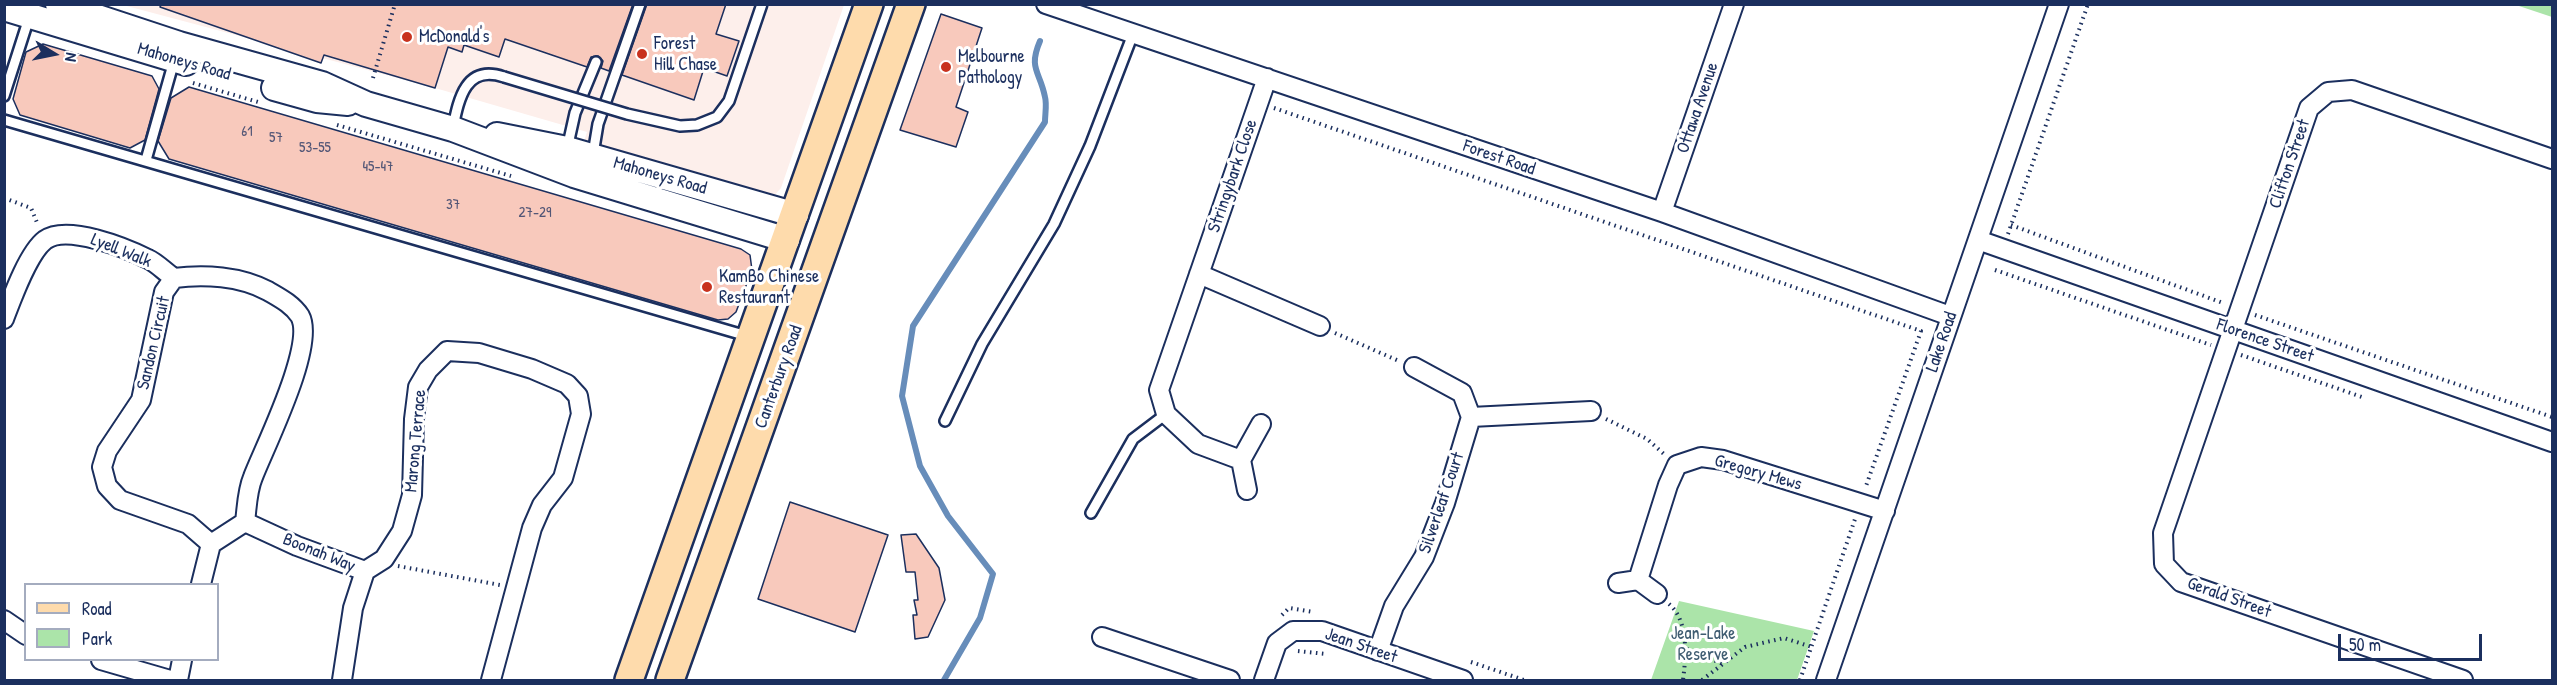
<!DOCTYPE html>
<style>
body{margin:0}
#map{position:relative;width:2557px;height:685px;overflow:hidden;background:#fff;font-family:"Patrick Hand",sans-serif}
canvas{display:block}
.frame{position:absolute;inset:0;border:6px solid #1b2f5e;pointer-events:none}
.legend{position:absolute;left:24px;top:583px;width:195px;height:78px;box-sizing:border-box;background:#fff;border:2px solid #a4acbf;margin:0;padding:8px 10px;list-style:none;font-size:18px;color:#1b2f5e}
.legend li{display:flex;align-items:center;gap:12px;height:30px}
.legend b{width:30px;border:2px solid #a4acbf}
.north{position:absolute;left:24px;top:24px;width:60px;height:60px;-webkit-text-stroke:4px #fff;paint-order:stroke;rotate:100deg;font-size:16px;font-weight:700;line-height:24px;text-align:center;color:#1b2f5e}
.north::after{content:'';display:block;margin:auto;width:21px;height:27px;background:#1b2f5e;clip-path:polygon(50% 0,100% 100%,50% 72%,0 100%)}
.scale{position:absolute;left:2338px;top:634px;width:144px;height:27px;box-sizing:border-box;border:3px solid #1b2f5e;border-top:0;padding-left:8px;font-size:18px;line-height:21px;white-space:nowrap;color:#1b2f5e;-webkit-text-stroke:4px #fff;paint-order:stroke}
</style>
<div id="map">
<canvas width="2557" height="685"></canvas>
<div class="frame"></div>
<ul class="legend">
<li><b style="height:8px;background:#fedbac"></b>Road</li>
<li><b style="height:16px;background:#abe4a9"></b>Park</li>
</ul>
<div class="north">N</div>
<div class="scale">50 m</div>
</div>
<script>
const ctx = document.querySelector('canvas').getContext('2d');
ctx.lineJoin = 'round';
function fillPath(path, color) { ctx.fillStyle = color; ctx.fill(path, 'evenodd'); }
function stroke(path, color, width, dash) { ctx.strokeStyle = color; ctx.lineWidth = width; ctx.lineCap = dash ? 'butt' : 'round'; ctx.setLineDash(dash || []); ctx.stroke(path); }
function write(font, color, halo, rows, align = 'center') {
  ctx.font = font + ' "Patrick Hand",sans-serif'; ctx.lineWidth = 6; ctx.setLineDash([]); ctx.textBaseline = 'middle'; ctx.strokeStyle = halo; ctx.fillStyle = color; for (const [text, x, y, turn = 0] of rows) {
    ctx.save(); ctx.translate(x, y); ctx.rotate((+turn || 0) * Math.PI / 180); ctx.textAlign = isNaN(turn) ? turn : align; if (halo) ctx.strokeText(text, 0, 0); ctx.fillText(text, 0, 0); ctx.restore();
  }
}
fillPath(new Path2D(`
 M123,5H844L781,188L772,198L582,148L587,132L435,88Z`), '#fdefeb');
fillPath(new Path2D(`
 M2516,5H2552V17Z
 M1679,601L1814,631L1797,680H1651Z`), '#abe4a9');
stroke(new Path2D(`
 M944,680L980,618L993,574L948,516L920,466L902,396L913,326L1045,122C1045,114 1047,104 1045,97C1040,71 1028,69 1040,41`), '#678dba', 6);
const building = new Path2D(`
 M161,4H633L609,71L601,68L603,61L598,56L591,57L587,67L505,39L499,57L464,45L462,52L448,47L435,88L324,55L321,63L160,7Z
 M647,4H726L716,34L739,41L727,76L704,68L694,100L622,75Z
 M941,14L982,28L956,107L968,112L956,147L900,130Z
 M43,44L152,76L159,89L145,140L130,148L20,115L13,99L26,52Z
 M189,87L741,249L750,255L752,270L736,312L728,319L718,320L169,159L158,141L171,98Z
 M790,502L888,535L855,632L758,599Z
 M916,534L939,568L945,600L928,637L915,639L913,615H917L914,600H918L915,572H906L901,535Z`);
fillPath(building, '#f8c9bc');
stroke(building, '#1b2f5e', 1.5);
const lane = new Path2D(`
 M4,96L29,18
 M4,120L747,336
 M453,127C459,98 466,64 504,77
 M567,149L575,113L596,62
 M593,154L598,124L640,4
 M146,160L174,61
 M945,421L982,344L1054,224L1090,146L1133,34
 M1091,513L1133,439L1166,414`);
const street = new Path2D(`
 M1046,4L1662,212L1950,316
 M1662,212L1734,4
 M1978,240L2552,442
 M1199,274L1320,326
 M4,319C12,298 28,253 45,240C67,224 126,248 148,259C157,263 165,272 174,278
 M1414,367L1462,393L1471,417L1591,411
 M1241,460L1198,444L1166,414L1159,390L1267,78
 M1247,490L1241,460L1261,424
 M211,544L188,524L120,500L107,486L102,467L107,451L141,400L164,292L174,278C204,274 240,276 268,291C280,298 292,304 300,316C316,345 265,446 253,477C247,491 247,507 245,522
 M365,571L384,559L402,531L412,495L414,419L418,387L428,370L447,351L479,353L532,369L567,384L578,396L581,414L563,478L542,505L532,528L491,680
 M1638,580L1668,485L1677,465L1701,457L1723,460L1885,511
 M1618,583L1638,580L1657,594
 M201,584L211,544L245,522L297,546L365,571L353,608L342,680
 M4,620L26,635
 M1102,637L1230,680
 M1378,651L1394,606L1424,557L1445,503L1471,417
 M101,660L170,680
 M178,680L182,660
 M1264,680L1277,643L1293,631H1322L1463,680
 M1826,680L2059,4
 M2463,680L2181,582L2164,564L2163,533L2309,108L2328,92L2352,90L2552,159`);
const secondary = new Path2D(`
 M58,4L179,44L322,84L366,104L453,129L574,175L787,240
 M4,8L186,63
 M274,88L317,100L348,103
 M497,135L567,149L796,215`);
const primary = new Path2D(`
 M629,680L869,4
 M670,680L911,4`);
stroke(lane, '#1b2f5e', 14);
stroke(street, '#1b2f5e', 22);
stroke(secondary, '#1b2f5e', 28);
stroke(primary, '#1b2f5e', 32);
stroke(new Path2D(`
 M373,78L395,4
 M193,83L258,102
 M1274,108L1921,331L1866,486
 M337,125L511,176
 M4,198L31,208L38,225
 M2011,225L2223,303
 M2008,234L2088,4
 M1995,270L2211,345
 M2255,315L2552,417
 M1335,333L1399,361
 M2241,355L2365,398
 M1606,419L1647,439L1665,455
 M398,566L500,585
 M1669,604C1689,621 1686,657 1683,680
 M1282,615L1289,608L1313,612
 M1687,649L1723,664
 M1298,651L1326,654
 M1471,662L1524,680
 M1702,680L1745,647L1784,638L1812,647
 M1800,680L1855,519`), '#1b2f5e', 4, [1.5, 4.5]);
stroke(lane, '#fff', 9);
stroke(street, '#fff', 18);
stroke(secondary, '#fff', 24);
stroke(primary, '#fedbac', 27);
const laneBridge = new Path2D(`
 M504,77L627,114L680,126L697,125L717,117L729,101L762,4`);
stroke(laneBridge, '#1b2f5e', 14, []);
stroke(laneBridge, '#fff', 9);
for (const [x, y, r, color] of [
 [407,37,6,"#c8321e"],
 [642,54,6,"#c8321e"],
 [946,67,6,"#c8321e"],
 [707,287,6,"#c8321e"]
]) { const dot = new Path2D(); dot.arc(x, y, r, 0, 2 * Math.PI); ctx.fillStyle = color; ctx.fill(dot); stroke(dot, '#fff', 2); }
write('15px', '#525676', null, [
 ["61",247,132],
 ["57",276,138],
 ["53-55",315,148],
 ["45-47",378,167],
 ["37",453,205],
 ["27-29",535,213]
]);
write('18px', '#1b2f5e', '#fff', [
 ["McDonald's",419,37],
 ["Forest",654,44],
 ["Hill Chase",654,65],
 ["Melbourne",958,57],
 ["Pathology",958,78],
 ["KamBo Chinese",719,277],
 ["Restaurant",719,298]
], 'left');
write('18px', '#1b2f5e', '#fff', [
 ["Mahoneys Road",184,62,16],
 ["Ottawa Avenue",1698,108,-71],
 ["Forest Road",1499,158,19],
 ["Clifton Street",2290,164,-71],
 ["Mahoneys Road",660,176,16],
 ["Stringybark Close",1233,176,-71],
 ["Lyell Walk",121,251,22],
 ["Florence Street",2265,341,19],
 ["Lake Road",1942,342,-71],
 ["Sandon Circuit",154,343,-77],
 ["Canterbury Road",779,377,-70],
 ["Marong Terrace",416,441,-85],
 ["Gregory Mews",1758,473,16],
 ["Silverleaf Court",1442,503,-71],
 ["Boonah Way",319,553,22],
 ["Gerald Street",2229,598,20],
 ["Jean Street",1361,646,19]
]);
write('18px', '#3f5c71', '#fff', [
 ["Jean-Lake",1703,634],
 ["Reserve",1703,655]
]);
</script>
